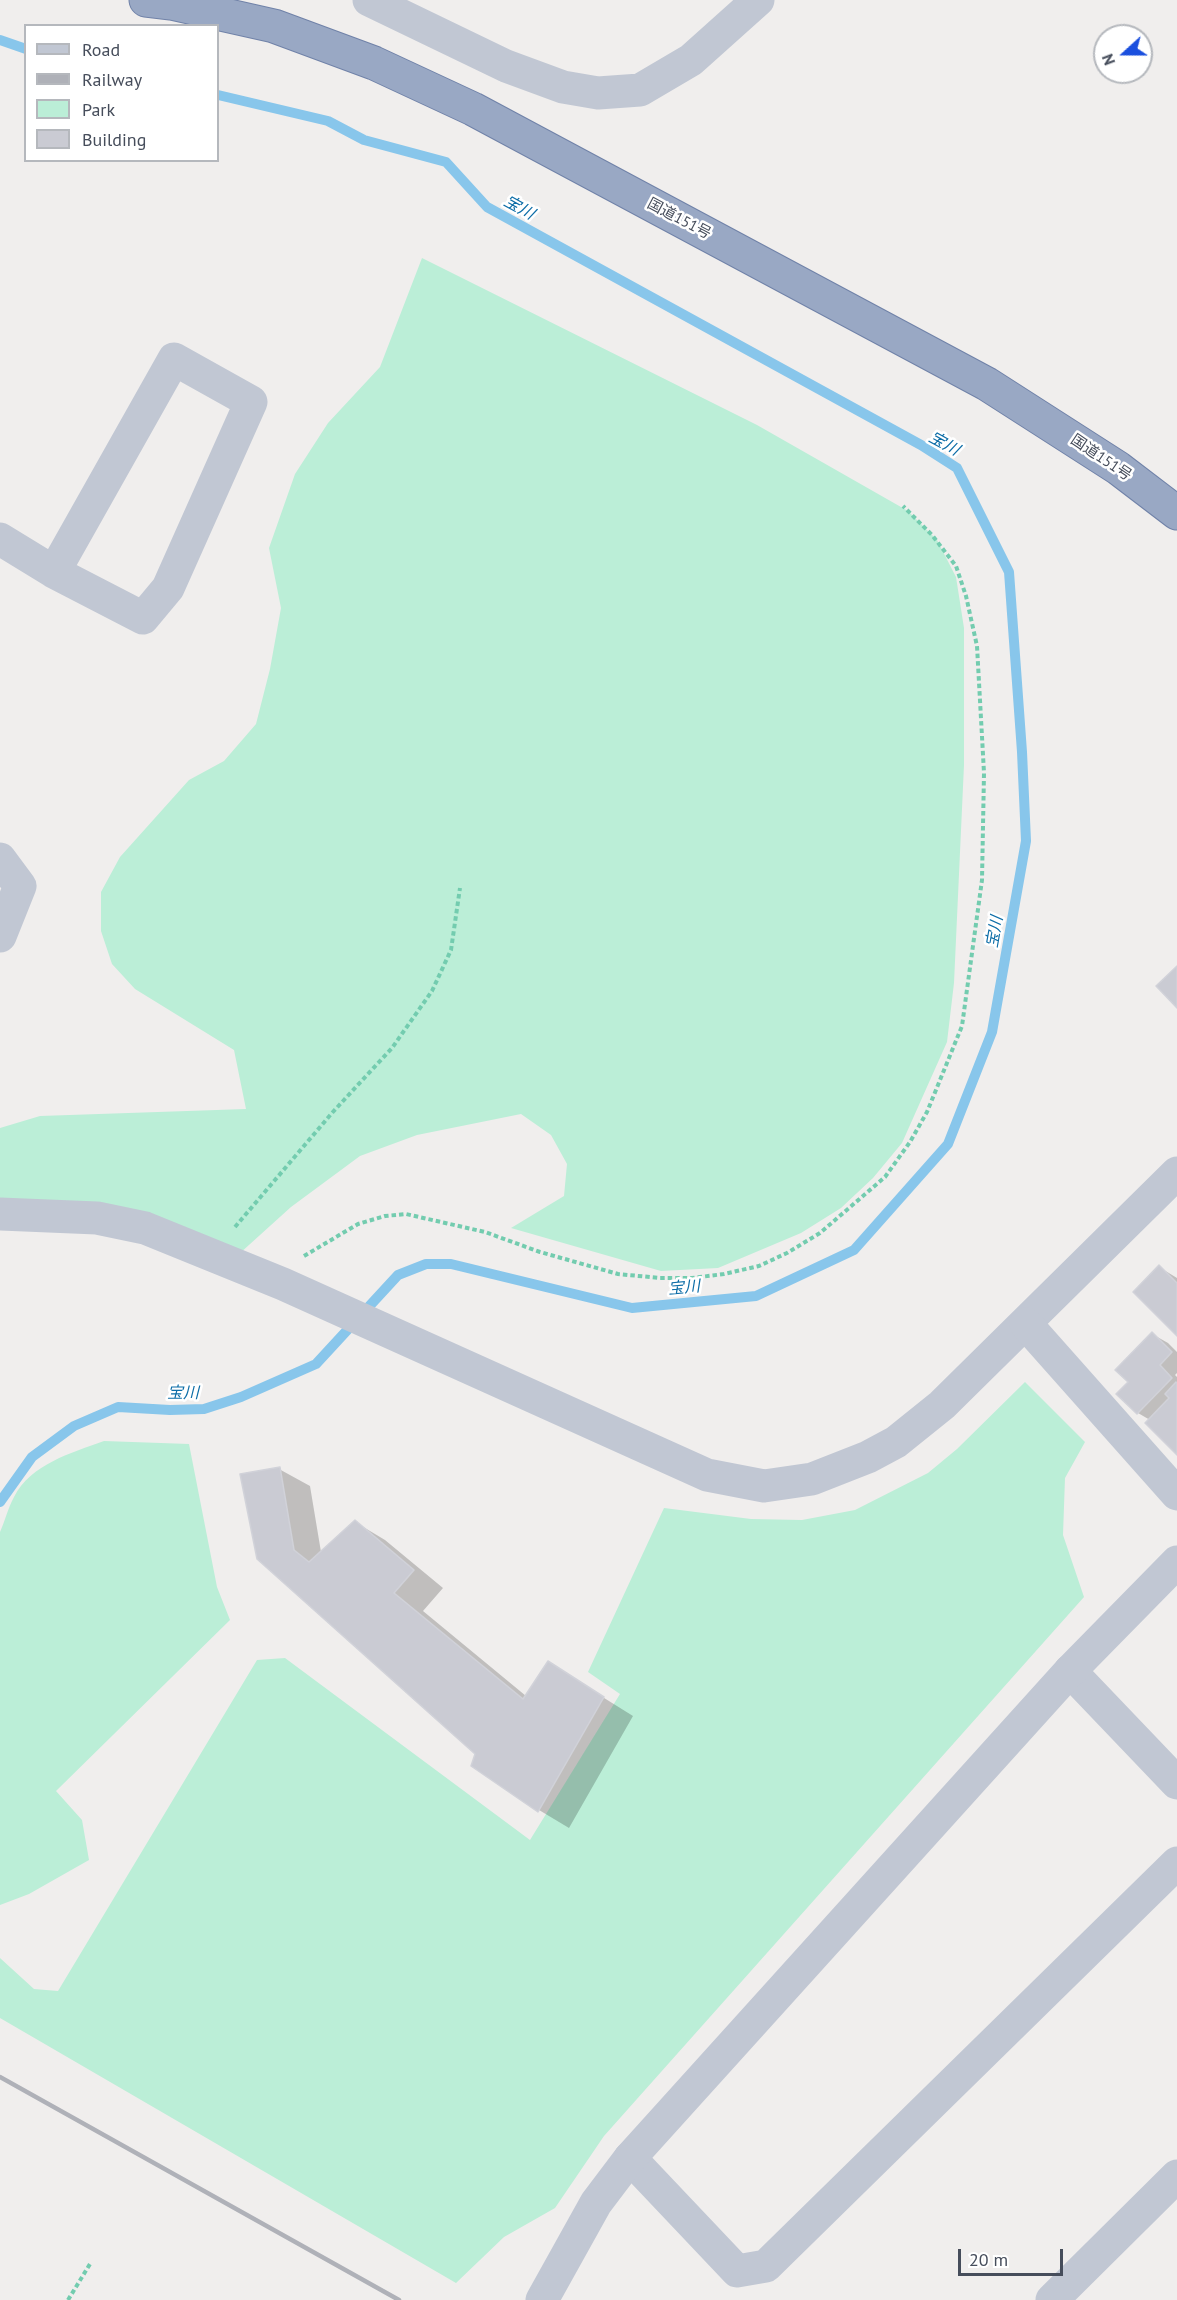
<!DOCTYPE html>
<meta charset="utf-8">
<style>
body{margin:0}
#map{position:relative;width:1177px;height:2300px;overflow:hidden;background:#f0eeed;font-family:"PT Sans",sans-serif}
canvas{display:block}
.legend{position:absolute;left:24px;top:24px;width:195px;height:138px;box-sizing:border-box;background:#fff;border:2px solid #b5b8bd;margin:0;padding:8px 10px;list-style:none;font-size:18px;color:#464d5b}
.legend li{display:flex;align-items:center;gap:12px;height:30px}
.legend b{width:30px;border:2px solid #b5b8bd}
.north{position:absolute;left:1093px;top:24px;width:60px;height:60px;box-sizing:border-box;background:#fff;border:2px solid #b5b8bd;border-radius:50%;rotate:249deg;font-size:16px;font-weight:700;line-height:24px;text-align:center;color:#464d5b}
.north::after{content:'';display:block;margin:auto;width:21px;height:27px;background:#1a4fde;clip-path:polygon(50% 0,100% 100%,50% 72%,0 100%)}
.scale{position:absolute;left:958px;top:2249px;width:105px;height:27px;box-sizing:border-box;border:3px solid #464d5b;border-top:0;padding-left:8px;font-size:18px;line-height:21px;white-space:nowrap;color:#464d5b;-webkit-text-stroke:4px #fff;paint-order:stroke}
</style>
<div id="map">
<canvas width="1177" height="2300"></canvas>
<ul class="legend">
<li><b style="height:8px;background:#c1c7d3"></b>Road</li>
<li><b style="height:8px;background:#afb1b8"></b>Railway</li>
<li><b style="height:16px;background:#bbeed7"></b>Park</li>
<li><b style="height:16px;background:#cacbd3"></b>Building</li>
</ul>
<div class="north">N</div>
<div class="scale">20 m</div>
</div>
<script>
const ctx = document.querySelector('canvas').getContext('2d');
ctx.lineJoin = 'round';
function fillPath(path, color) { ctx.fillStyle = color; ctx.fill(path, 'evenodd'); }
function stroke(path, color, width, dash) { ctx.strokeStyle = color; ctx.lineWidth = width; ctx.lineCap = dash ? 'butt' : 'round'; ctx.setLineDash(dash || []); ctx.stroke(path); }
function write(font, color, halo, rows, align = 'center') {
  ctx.font = font + ' "PT Sans","Noto Sans JP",sans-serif'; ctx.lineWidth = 5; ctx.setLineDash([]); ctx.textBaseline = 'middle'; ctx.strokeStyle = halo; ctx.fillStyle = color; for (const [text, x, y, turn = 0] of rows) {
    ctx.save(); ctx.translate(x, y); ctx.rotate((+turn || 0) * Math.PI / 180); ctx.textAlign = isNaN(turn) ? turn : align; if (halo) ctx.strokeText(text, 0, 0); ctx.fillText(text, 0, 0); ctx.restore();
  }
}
fillPath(new Path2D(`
 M422,258L757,425L908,511L937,540L956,577L964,628V765L954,983L947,1042L902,1143L873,1178L841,1208L801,1233L718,1268L661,1271L511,1228L564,1196L567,1164L551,1135L521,1114L417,1135L360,1156L291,1207L239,1254L0,1204V1128L40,1116L246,1109L234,1050L135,989L112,964L101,931V892L120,857L189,780L224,761L256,724L270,669L281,608L269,548L295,474L328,423L380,367Z
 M1025,1382L1085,1442L1065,1478L1063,1535L1084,1597L604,2136L555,2208L504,2237L456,2283L0,2018V1958L34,1989L58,1991L257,1660L285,1658L530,1840L620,1694L588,1672L664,1508L751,1519L802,1520L855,1510L928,1473L957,1449Z
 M104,1441L189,1444L217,1587L230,1620L56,1791L82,1820L89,1860L29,1894L0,1905V1532C5,1521 8,1508 14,1497C31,1464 71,1453 104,1441Z`), '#bbeed7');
fillPath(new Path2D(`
 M1159,1267L1177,1278V1333Z
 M1152,1334L1168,1343L1177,1352V1373L1175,1375L1177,1377V1453L1150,1420L1138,1413L1130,1382Z
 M279,1469L310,1486L321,1552L355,1522L385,1540L443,1588L423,1611L526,1696L548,1663L633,1716L569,1828L539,1810L258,1559Z`), '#0003');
stroke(new Path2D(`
 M0,40L26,49
 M0,1502L32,1457L74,1426L118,1407L170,1410L204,1409L241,1397L316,1364L398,1275L426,1264H451L632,1308L756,1296L854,1250L948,1144L992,1032L1026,841L1022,752L1009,572L957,468L921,445L487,207L446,162L364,140L328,121L218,95`), '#88c6eb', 10);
const building = new Path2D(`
 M1177,966V1008L1156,986Z
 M1159,1265L1177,1283V1336L1133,1292Z
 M1152,1332L1172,1352L1160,1365L1172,1378L1137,1414L1116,1394L1128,1382L1115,1370Z
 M1176,1382L1177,1383V1455L1145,1423L1169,1398L1165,1394Z
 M280,1467L294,1550L309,1562L355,1520L414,1570L394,1593L523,1699L548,1661L604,1697L538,1812L471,1766L475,1754L257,1559L240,1474Z`);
fillPath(building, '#cacbd3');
stroke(building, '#d1d2d9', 1.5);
const trunk = new Path2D(`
 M146,0L171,3L274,26L374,63L473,109L987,384L1118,468L1177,513`);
stroke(trunk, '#7082a8', 35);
stroke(new Path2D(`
 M235,1227L332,1113L392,1048L432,991L451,950L460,888
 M304,1256L358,1224L385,1216L406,1214L485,1232L540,1252L618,1274L660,1278H692L724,1274L759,1266L787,1253L820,1233L885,1177L910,1142L927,1112L962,1026L982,880L984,773L977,646L966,596L956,566L932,535L903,506
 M68,2300L90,2264`), '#73ccaf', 4, [4.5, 3]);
stroke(new Path2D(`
 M369,0L506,66L563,87L598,93L640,90L691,60L758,0
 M0,539L54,572L143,618L168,588L251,402L174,359L54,572
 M0,859L20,886L0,936
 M0,1214L97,1218L145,1228L283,1284L707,1475L764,1486L812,1479L868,1457L896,1442L942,1405L1177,1173
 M1070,1671L1177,1783
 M630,2158L737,2271L766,2266L1177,1863
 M1052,2300L1177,2176`), '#c1c7d3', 33);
stroke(new Path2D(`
 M1026,1324L1177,1494
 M542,2300L596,2203L630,2158L1070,1671L1177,1562`), '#c1c7d3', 33);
stroke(trunk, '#99a8c4', 33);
stroke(new Path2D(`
 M0,2077L399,2300`), '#afb1b8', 4.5);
write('15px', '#464d5b', '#fff', [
 ["国道151号",679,219,28],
 ["国道151号",1101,458,34]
]);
write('italic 16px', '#0d6da7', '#fff', [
 ["宝川",519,208,29],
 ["宝川",944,444,29],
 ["宝川",995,932,-80],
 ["宝川",684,1288,-5],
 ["宝川",183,1393]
]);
</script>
